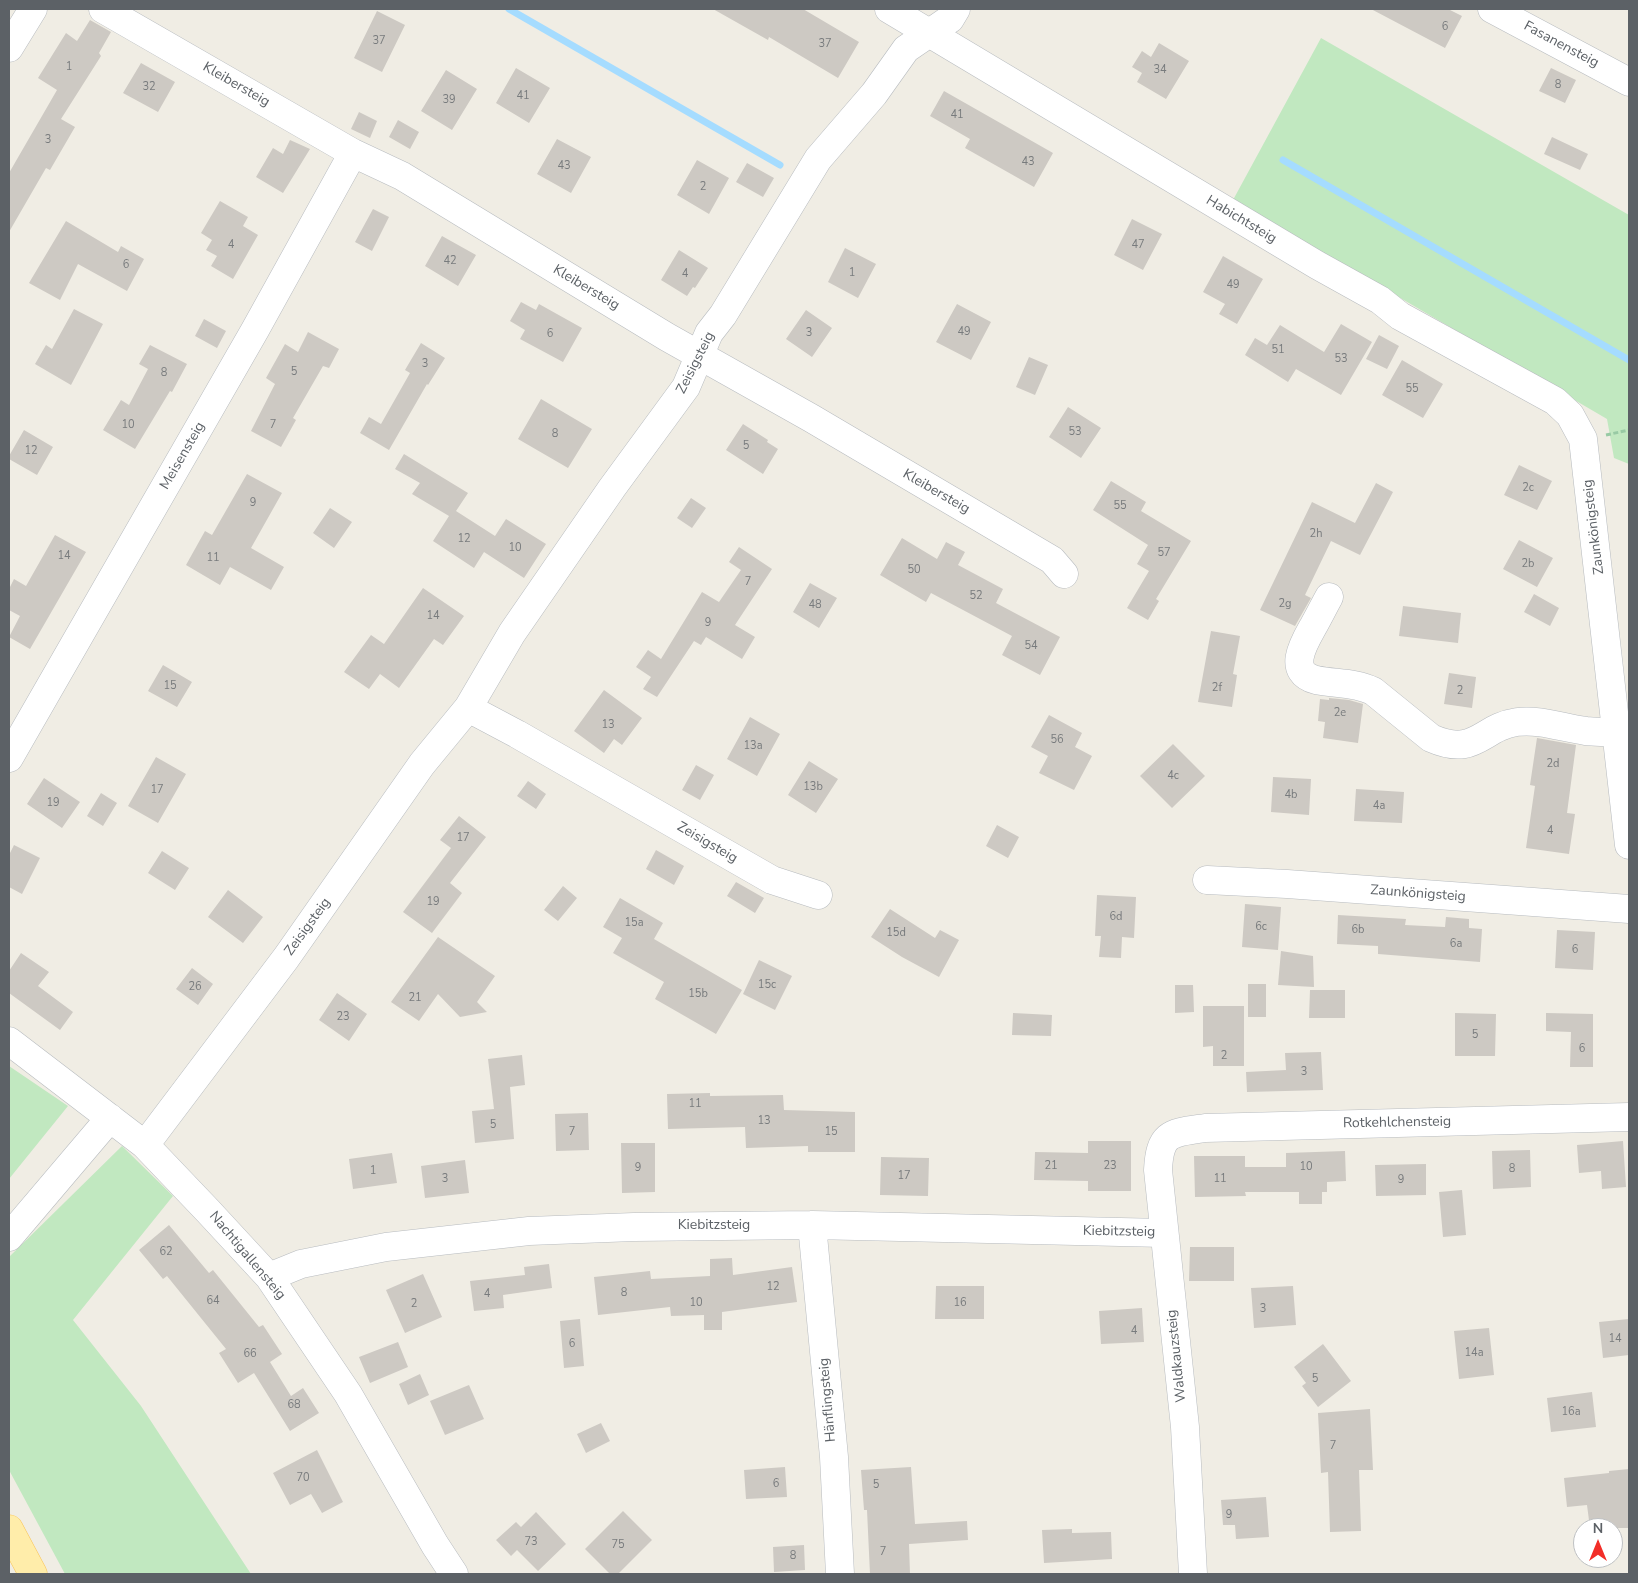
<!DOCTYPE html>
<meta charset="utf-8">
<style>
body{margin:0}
#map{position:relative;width:1638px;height:1583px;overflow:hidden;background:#f0ede4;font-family:"Nunito Sans",sans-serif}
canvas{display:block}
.frame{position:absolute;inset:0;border:10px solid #5c6166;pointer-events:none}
.north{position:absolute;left:1573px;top:1518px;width:50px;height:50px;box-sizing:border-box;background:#fff;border:1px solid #bec0c2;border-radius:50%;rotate:0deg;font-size:14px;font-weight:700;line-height:20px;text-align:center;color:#5c6166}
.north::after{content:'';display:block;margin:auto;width:18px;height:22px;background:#f22e28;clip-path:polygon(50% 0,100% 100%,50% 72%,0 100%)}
</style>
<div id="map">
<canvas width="1638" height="1583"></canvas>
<div class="frame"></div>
<div class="north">N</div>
</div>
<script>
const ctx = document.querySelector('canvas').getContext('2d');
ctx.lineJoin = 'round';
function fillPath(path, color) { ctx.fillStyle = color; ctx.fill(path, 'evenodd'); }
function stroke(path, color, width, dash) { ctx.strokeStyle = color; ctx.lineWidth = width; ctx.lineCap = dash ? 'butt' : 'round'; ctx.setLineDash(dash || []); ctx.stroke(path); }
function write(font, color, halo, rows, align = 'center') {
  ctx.font = font + ' "Nunito Sans",sans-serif'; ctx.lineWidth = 4; ctx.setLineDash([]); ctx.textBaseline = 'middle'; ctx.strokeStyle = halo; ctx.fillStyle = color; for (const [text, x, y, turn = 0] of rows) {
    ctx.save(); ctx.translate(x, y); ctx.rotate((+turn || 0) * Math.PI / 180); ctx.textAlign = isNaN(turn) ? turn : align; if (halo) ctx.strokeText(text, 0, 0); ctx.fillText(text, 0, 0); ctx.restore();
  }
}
fillPath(new Path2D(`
 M1321,38L1629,215V464L1614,458L1607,419L1233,200Z
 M9,1066L68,1106L9,1179Z
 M122,1146L173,1196L73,1320L141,1406L251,1574H65L9,1470V1257Z`), '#c1e8c0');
stroke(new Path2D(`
 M509,9L780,165
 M1283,160L1629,360`), '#a5dcff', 7);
fillPath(new Path2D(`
 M713,9H803L859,42L838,78L769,37L768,40Z
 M1371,9H1448L1462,16L1445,48Z
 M377,11L405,25L382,72L354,58Z
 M90,20L111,32L99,53L101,56L61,119L75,127L50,170L46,168L9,232V173L57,90L38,78L66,33L77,41Z
 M1159,43L1189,61L1166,99L1137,82L1142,73L1132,67L1142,51L1151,57Z
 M141,63L175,82L158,112L123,93Z
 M516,68L550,88L529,123L496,103Z
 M1551,68L1576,80L1565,103L1539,91Z
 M446,70L477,89L452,130L421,111Z
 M944,91L1053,153L1034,187L965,148L970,139L930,116Z
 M359,112L377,121L370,138L351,129Z
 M398,120L419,132L410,149L389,137Z
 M1552,137L1588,154L1580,170L1544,154Z
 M557,139L591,157L571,193L537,174Z
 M290,140L310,149L283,193L256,177L273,148L283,154Z
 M697,160L729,178L709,214L677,195Z
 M747,163L774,178L763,197L736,182Z
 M220,201L248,217L243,226L258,235L233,279L211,266L217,256L206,250L212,240L201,233Z
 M373,209L389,217L372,251L355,242Z
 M1132,219L1162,234L1143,270L1114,255Z
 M66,221L118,252L121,246L144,259L127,291L78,264L60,300L29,283Z
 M442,236L476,255L458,286L425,266Z
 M845,248L876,264L858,298L828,282Z
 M679,250L708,268L695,288L693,287L687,296L661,280Z
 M1223,256L1263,279L1237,324L1219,314L1225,304L1203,292Z
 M521,302L536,310L539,304L582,328L563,362L520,339L525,330L510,321Z
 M957,304L991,322L971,360L936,342Z
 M74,309L103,324L71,385L35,364L46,345L52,349Z
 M806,310L832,328L812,357L786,339Z
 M204,319L226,331L217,348L195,336Z
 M1341,324L1372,342L1341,395L1296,369L1288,382L1245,355L1255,338L1267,345L1280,325L1324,352Z
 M308,332L339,349L329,368L323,366L293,418L296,420L281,447L251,431L275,384L266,378L285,344L298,352Z
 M1379,335L1399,346L1387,369L1366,359Z
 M421,343L445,358L428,385L427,384L389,450L360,433L369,417L381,424L410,373L405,370Z
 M150,345L187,364L172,392L170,391L135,449L103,430L121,400L129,405L148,369L139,364Z
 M1029,357L1048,365L1035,395L1016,387Z
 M1402,360L1443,384L1423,418L1382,395Z
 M541,399L592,429L568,468L518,439Z
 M1068,407L1101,428L1081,458L1049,437Z
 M743,424L768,440L767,442L778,449L763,474L726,450Z
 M24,430L53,447L37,475L9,459V456Z
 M404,454L468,493L456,511L495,536L506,519L546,544L524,578L484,552L474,568L433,541L449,516L412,494L420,483L395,469Z
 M1519,465L1552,481L1537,510L1504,495Z
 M247,474L282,493L251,548L284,567L271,590L230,567L220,585L186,565L205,531L212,535Z
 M1111,481L1146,502L1141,511L1191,541L1156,599L1159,601L1148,620L1127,608L1149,571L1137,564L1148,545L1093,510Z
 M1376,483L1393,492L1360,555L1331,541L1305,595L1311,598L1295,626L1260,610L1312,502L1355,523Z
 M691,498L706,508L692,528L677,518Z
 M330,508L352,522L334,548L313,533Z
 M55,535L86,552L30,649L9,637L20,616L9,610V589L14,579L26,586Z
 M902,538L937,559L946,542L965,552L958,565L1003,589L996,603L1060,637L1040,675L1002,655L1012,636L931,593L926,602L880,575Z
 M1519,540L1553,558L1537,587L1503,569Z
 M739,547L772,569L735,625L755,637L742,659L706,637L701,645L694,641L657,697L643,689L651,677L636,667L648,650L661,659L702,592L719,602L741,570L729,562Z
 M810,583L837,598L819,628L793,612Z
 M423,588L464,616L443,645L434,639L399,688L380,674L369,689L344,672L371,635L384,644Z
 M1534,594L1559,608L1550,626L1524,612Z
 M1403,606L1461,613L1458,643L1399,636Z
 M1211,631L1240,636L1233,674L1237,675L1232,707L1198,702Z
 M163,665L192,682L177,707L148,691Z
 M1449,673L1476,677L1472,708L1444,704Z
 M604,690L642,718L622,745L614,739L604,753L574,731Z
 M1329,698L1349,700L1363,704L1358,743L1323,738L1325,722L1318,721L1320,699L1329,700Z
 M1049,715L1082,733L1075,747L1092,756L1074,790L1039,773L1048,756L1031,747Z
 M750,717L780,734L757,776L727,759Z
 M1537,738L1576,745L1567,813L1575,814L1569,854L1526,848L1535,786L1530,785Z
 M1173,744L1205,776L1172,808L1140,776Z
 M156,757L186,774L158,823L128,806Z
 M809,761L838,779L816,813L788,795Z
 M696,765L714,775L700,800L682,790Z
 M1273,777L1311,779L1309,815L1271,812Z
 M44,778L80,802L62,828L27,804Z
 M528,781L546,794L536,809L517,796Z
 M1356,789L1404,792L1402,823L1354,821Z
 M101,793L117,803L103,826L87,816Z
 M459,816L486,837L450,883L462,893L432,933L403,912L451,848L440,840Z
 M997,825L1019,837L1008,858L986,846Z
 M14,845L40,858L22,894L9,887V855Z
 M656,850L684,866L674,885L646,869Z
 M162,851L189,868L175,890L148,873Z
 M736,882L764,898L755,913L727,896Z
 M563,886L577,898L558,921L544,910Z
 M228,890L263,917L243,943L208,917Z
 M1097,895L1136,897L1134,938L1122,937L1121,958L1099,957L1101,936H1095Z
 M620,898L663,923L654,939L742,990L716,1034L655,999L664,982L613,953L622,938L603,927Z
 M1245,904L1281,907L1278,950L1242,947Z
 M890,909L935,938L940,930L959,940L939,977L902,957L871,937Z
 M1338,915L1406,919L1405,925L1445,927L1446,917L1469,919V928L1482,929L1480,962L1378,954V946L1337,944Z
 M1557,930L1595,932L1593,970L1555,968Z
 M438,937L495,976L477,1002L487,1012L460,1017L438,994L419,1021L391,1002Z
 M1281,951L1313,956L1314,987L1278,985Z
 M21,953L49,972L38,986L73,1012L60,1030L9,993V971Z
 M759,960L792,976L775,1010L743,994Z
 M192,968L213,984L198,1005L176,989Z
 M1248,984H1266V1017H1248Z
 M1175,985H1193L1194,1012L1175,1013Z
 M1310,990H1345V1018H1309Z
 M337,993L367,1014L349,1041L319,1020Z
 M1203,1006H1244V1066H1213V1046L1203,1047Z
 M1013,1013L1052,1015L1051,1036L1012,1035Z
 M1455,1013L1496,1014L1495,1056H1455Z
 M1546,1013L1593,1014V1067H1570L1571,1032L1546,1031Z
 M1321,1052L1323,1090L1247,1092L1246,1072L1286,1070L1285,1053Z
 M522,1055L525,1085L510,1087L514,1139L475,1143L472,1111L494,1109L488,1059Z
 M710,1093V1096L783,1095L784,1110L855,1112V1152H808V1146L746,1148L745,1127L668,1129L667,1094Z
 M588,1113L589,1150L556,1151L555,1114Z
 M1088,1141H1131V1191H1088V1181L1034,1180L1035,1152L1088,1153Z
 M1623,1141L1626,1187L1602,1189L1601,1171L1579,1173L1577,1145Z
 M621,1143H655V1192L622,1193Z
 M1530,1150L1531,1187L1493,1189L1492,1151Z
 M1345,1151L1346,1181L1327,1182V1192H1322V1204H1299V1192H1245L1246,1196L1195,1197L1194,1156H1245V1167H1286V1153Z
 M392,1153L397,1183L353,1189L349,1159Z
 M881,1157L929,1158L928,1196L880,1195Z
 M465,1160L469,1193L425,1198L421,1166Z
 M1426,1164V1195L1376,1196L1375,1165Z
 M1462,1190L1466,1235L1443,1237L1439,1192Z
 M169,1225L209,1273L213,1270L259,1327L263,1325L282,1354L270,1362L291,1396L303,1388L319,1413L290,1431L254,1373L238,1383L219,1353L226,1349L167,1276L163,1279L139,1250Z
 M1190,1247H1234V1281H1189Z
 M732,1258L733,1275L792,1267L797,1302L722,1312V1330H704V1315L671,1316L670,1307L598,1315L594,1277L650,1271L651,1279L710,1276V1259Z
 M549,1264L552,1288L503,1295L504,1308L474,1311L470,1281L525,1275L524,1267Z
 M423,1274L442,1317L405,1333L386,1290Z
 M936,1286H984V1319H935Z
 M1293,1286L1296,1325L1254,1328L1251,1288Z
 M1142,1308L1144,1342L1101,1344L1099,1311Z
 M580,1319L584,1366L564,1368L560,1321Z
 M1629,1319V1355L1603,1358L1599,1322Z
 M1489,1328L1494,1375L1459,1379L1454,1331Z
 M398,1342L408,1367L370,1383L359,1357Z
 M1323,1344L1351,1381L1318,1407L1302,1386L1306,1383L1294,1367Z
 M420,1374L429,1395L408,1405L399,1384Z
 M469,1385L484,1419L445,1435L430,1401Z
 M1592,1392L1596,1427L1551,1432L1547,1398Z
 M1370,1409L1373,1470H1359L1361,1531L1330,1532L1328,1472L1321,1473L1318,1413Z
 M601,1423L610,1441L586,1453L577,1434Z
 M317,1450L343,1502L322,1513L311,1494L290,1505L273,1473Z
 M785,1467L787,1497L746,1499L744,1470Z
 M911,1467L915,1524L967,1521L968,1540L909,1544L910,1574H870L867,1510H864L861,1470Z
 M1629,1469V1528H1590L1587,1505L1567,1507L1564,1478L1609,1473V1471Z
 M1266,1497L1269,1537L1236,1539L1235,1525H1223L1221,1500Z
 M623,1511L652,1540L618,1574H610L585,1549Z
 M536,1512L566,1544L538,1571L517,1550L511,1556L496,1540L516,1522L521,1527Z
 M1072,1529V1533L1111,1532L1112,1559L1044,1563L1042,1530Z
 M804,1545L805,1570L774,1572L773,1547Z`), '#cdc9c3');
const minor = new Path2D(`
 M103,9L353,153L402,176L667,337L811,418L1052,560L1064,574
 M889,9L1317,265L1380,300L1400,316L1555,401L1570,415L1583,439L1629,845
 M1492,9L1629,82
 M9,48L33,9
 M1329,597C1324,606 1319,616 1314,625C1305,641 1285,672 1316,680C1335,684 1355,682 1373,691L1431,738C1476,758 1481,727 1517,722C1540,719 1563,728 1586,731C1596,732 1606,732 1616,733
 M468,708L517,734L772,880L818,895
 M9,758L255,330L353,153
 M1207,880L1287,884L1629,909
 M9,1041L145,1145L208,1211L269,1277L348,1394L435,1545L454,1574
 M145,1145L286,958L422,764L468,708L512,633L612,488L686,387L709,333L723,315L818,159L874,94L906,49L950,19L956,9
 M812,1225L834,1457L840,1574
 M9,1237L110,1118
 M269,1277L301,1264L386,1247L529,1231L634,1227L812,1225L1164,1233
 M1193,1574L1185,1427L1158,1170C1160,1132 1171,1133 1205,1128L1629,1117`);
const major = new Path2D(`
 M9,1529L33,1574`);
stroke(minor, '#b7bbbf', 29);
stroke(major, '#f9c354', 29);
stroke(new Path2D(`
 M1606,435L1629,430`), '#98caa4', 3, [5, 2.5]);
stroke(minor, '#fff', 28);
stroke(major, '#ffedaa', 28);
write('11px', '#787b7d', null, [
 ["6",1445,27],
 ["37",379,41],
 ["37",825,44],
 ["1",69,67],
 ["34",1160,70],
 ["8",1558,85],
 ["32",149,87],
 ["41",523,96],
 ["39",449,100],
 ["41",957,115],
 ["3",48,140],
 ["43",1028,162],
 ["43",564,166],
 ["2",703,187],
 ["4",231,245],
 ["47",1138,245],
 ["42",450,261],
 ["6",126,265],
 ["1",852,273],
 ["4",685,274],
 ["49",1233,285],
 ["49",964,332],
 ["3",809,333],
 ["6",550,334],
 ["51",1278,350],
 ["53",1341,359],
 ["3",425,364],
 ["5",294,372],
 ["8",164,373],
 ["55",1412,389],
 ["10",128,425],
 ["7",273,425],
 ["53",1075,432],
 ["8",555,434],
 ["5",746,446],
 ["12",31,451],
 ["2c",1528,488],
 ["9",253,503],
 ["55",1120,506],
 ["2h",1316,534],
 ["12",464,539],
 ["10",515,548],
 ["57",1164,553],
 ["14",64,556],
 ["11",213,558],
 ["2b",1528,564],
 ["50",914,570],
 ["7",748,582],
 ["52",976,596],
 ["2g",1285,604],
 ["48",815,605],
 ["14",433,616],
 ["9",708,623],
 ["54",1031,646],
 ["15",170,686],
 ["2f",1217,688],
 ["2",1460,691],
 ["2e",1340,713],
 ["13",608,725],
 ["56",1057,740],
 ["13a",753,746],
 ["2d",1553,764],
 ["4c",1173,776],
 ["13b",813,787],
 ["17",157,790],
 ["4b",1291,795],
 ["19",53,803],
 ["4a",1379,806],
 ["4",1550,831],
 ["17",463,838],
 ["19",433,902],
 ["6d",1116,917],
 ["15a",634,923],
 ["6c",1261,927],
 ["6b",1358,930],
 ["15d",896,933],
 ["6a",1456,944],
 ["6",1575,950],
 ["15c",767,985],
 ["26",195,987],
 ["15b",698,994],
 ["21",415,998],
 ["23",343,1017],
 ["5",1475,1035],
 ["6",1582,1049],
 ["2",1224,1056],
 ["3",1304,1072],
 ["11",695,1104],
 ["13",764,1121],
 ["5",493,1125],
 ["7",572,1132],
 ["15",831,1132],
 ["21",1051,1166],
 ["23",1110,1166],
 ["10",1306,1167],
 ["9",638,1168],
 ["8",1512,1169],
 ["1",373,1171],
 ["17",904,1176],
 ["3",445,1179],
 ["11",1220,1179],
 ["9",1401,1180],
 ["62",166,1252],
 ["12",773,1287],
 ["8",624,1293],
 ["4",487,1294],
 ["64",213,1301],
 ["10",696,1303],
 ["16",960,1303],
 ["2",414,1304],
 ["3",1263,1309],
 ["4",1134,1331],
 ["14",1615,1339],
 ["6",572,1344],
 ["14a",1474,1353],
 ["66",250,1354],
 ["5",1315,1379],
 ["68",294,1405],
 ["16a",1571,1412],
 ["7",1333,1446],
 ["70",303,1478],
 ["6",776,1484],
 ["5",876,1485],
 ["9",1229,1515],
 ["73",531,1542],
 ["75",618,1545],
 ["7",883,1552],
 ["8",793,1556]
]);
write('14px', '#5c6166', '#fff', [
 ["Fasanensteig",1561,45,28],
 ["Kleibersteig",236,85,30],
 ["Habichtsteig",1241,220,31],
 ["Kleibersteig",586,288,31],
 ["Zeisigsteig",696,363,-63],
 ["Meisensteig",183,456,-60],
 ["Kleibersteig",936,492,30],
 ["Zaunkönigsteig",1594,527,-97],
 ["Zeisigsteig",707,843,30],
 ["Zaunkönigsteig",1418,894,4],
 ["Zeisigsteig",308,927,-54],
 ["Rotkehlchensteig",1397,1123,-1],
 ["Kiebitzsteig",714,1226],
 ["Kiebitzsteig",1119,1232,1],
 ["Nachtigallensteig",247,1256,50],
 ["Waldkauzsteig",1177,1356,-96],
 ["Hänflingsteig",828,1400,-95]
]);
</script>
